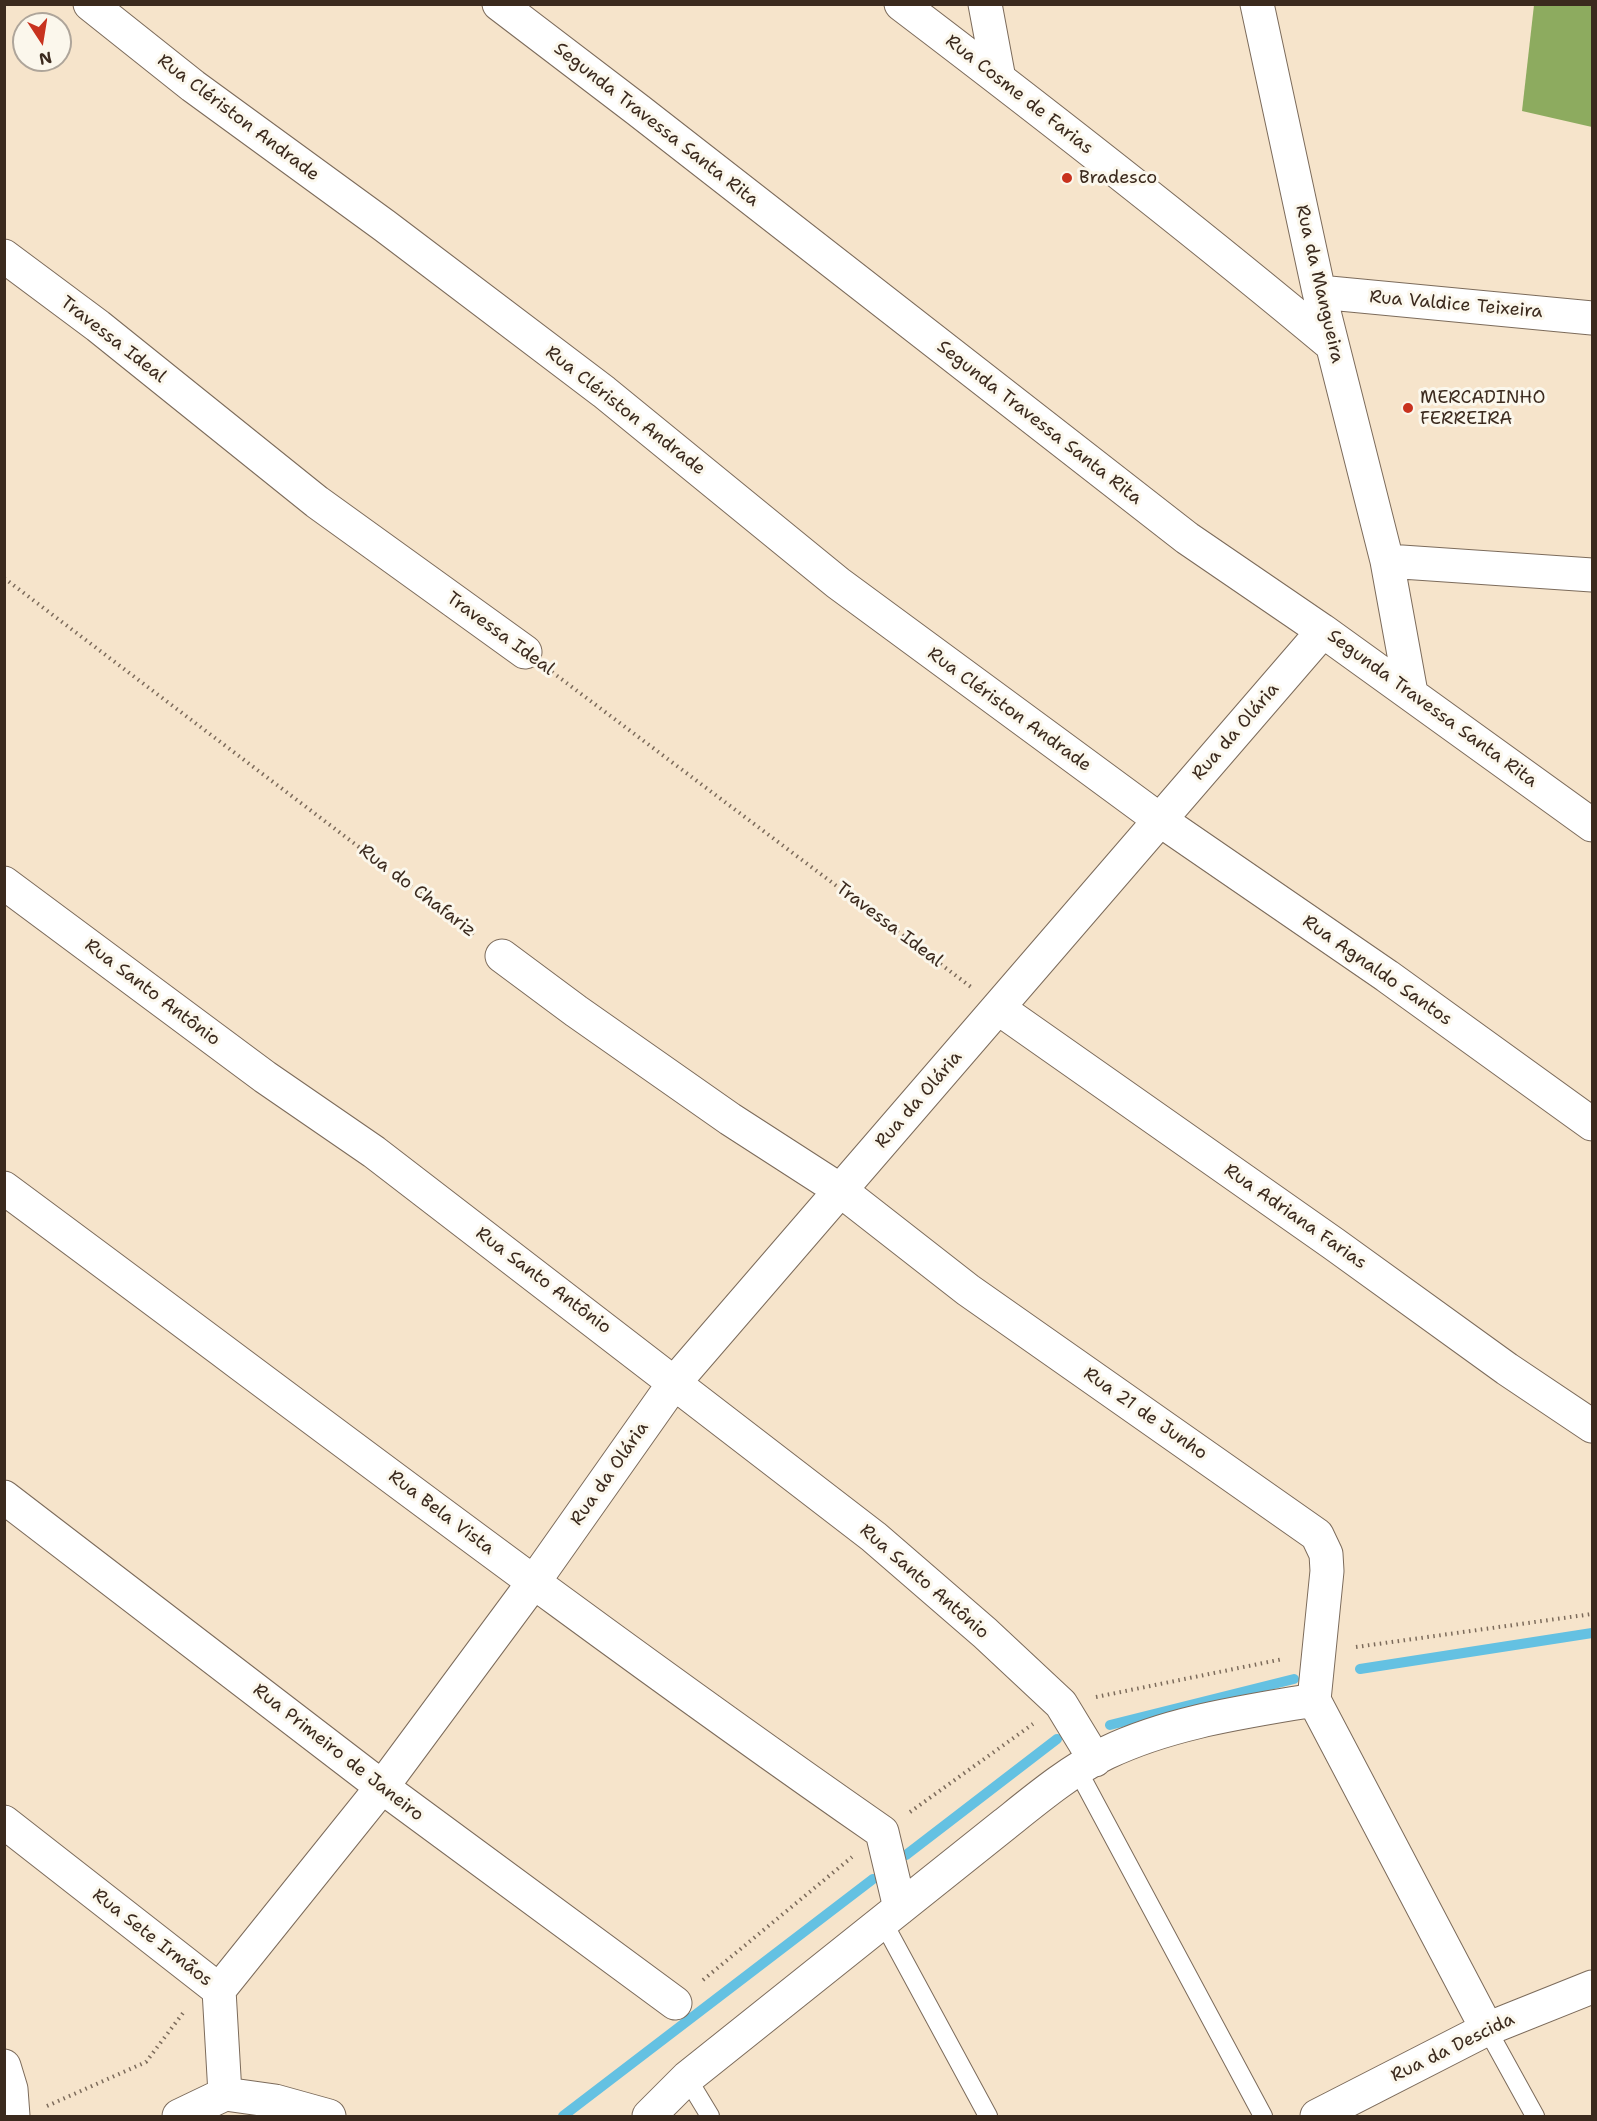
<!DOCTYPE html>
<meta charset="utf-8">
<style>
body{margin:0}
#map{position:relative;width:1597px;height:2121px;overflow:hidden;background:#f6e4cb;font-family:"Shantell Sans",sans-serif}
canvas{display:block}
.frame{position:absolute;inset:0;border:6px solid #3b2a1e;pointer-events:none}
.north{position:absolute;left:12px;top:12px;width:60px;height:60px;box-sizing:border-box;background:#fbf7ec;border:2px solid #aea59a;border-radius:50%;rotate:168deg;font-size:16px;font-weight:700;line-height:24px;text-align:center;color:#3b2a1e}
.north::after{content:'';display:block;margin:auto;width:21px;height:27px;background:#c8321e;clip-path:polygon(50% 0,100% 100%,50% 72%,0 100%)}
</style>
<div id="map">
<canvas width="1597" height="2121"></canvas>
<div class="frame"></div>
<div class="north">N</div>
</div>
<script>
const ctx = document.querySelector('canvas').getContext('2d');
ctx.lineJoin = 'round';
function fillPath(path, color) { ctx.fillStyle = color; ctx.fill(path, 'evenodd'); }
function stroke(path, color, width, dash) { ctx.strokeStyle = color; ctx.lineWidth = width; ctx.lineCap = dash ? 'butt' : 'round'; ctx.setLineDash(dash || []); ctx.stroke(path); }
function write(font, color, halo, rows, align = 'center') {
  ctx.font = font + ' "Shantell Sans",sans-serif'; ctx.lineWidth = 6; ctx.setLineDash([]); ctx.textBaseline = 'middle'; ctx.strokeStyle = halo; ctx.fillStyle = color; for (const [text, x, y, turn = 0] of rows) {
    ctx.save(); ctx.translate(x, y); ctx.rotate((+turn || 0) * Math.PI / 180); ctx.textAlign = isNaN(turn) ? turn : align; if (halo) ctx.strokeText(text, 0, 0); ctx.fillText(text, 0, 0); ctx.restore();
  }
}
fillPath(new Path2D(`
 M1534,5H1592V127L1522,111Z`), '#8dab5f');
stroke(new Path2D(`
 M1360,1669L1592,1633
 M1110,1725L1294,1679
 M906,1855L1057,1739
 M563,2116L873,1879`), '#64c1e2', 10);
const lane = new Path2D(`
 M1078,1771L1263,2116
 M883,1922L988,2116
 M1487,2029L1535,2116
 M687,2078L710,2116`);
const street = new Path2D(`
 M90,4L193,86L385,226L604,392L838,583L1160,820L1387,976L1592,1124
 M499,4L638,110L1187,538L1323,631L1592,825
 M901,4C1047,115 1192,228 1332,345
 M985,4L999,79
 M1257,4L1319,292L1387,561
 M4,256L98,326L317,502L525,652
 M1319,292L1592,318
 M1411,693L1387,561L1592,575
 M4,883L265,1077L374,1152L874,1537L985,1633L1061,1704L1095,1760
 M502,956L576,1011L730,1119L840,1190L968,1290L1317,1535L1326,1554L1327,1571L1314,1700
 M998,1008L1334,1244L1507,1369L1592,1426
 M4,1188C296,1404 584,1625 882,1832L900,1908
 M4,1497L382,1787L675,2003
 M1314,1700L1487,2029
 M4,1822L219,1990L225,2094
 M219,1990L382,1787L533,1583L674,1383L1323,631
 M4,2066L11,2089L13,2116
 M225,2094L275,2101L329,2116
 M179,2116L225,2094
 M649,2116L687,2078L1005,1824C1035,1800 1071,1770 1106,1753C1171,1722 1244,1712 1314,1700
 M1317,2116L1487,2029L1592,1987`);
stroke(lane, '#7c6b5b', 20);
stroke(street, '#7c6b5b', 35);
stroke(new Path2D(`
 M4,578L475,935
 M552,672L971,987
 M1356,1647L1592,1614
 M1096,1697L1283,1659
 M910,1812L1033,1724
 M703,1980L852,1857
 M47,2106L146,2062L183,2013`), '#7c6b5b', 4, [1.5, 4.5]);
stroke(lane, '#fff', 18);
stroke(street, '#fff', 33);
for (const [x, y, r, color] of [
 [1067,178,6,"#c8321e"],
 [1408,408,6,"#c8321e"]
]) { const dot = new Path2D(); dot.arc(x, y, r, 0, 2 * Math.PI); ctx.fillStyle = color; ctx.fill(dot); stroke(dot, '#fbf7ec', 2); }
write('18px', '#3b2a1e', '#fbf7ec', [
 ["Rua Cosme de Farias",1019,95,38],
 ["Rua Clériston Andrade",238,118,37],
 ["Segunda Travessa Santa Rita",656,125,38],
 ["Rua da Mangueira",1319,284,77],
 ["Rua Valdice Teixeira",1456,305,5],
 ["Travessa Ideal",113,340,38],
 ["Rua Clériston Andrade",625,411,38],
 ["Segunda Travessa Santa Rita",1039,423,38],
 ["Travessa Ideal",500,634,36],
 ["Segunda Travessa Santa Rita",1432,709,36],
 ["Rua Clériston Andrade",1009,710,36],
 ["Rua da Olária",1236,732,-49],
 ["Rua do Chafariz",417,891,37],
 ["Travessa Ideal",889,925,37],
 ["Rua Agnaldo Santos",1377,971,35],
 ["Rua Santo Antônio",152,993,37],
 ["Rua da Olária",919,1100,-49],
 ["Rua Adriana Farias",1295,1217,35],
 ["Rua Santo Antônio",543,1281,37],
 ["Rua 21 de Junho",1145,1414,35],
 ["Rua da Olária",610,1474,-55],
 ["Rua Bela Vista",441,1513,37],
 ["Rua Santo Antônio",924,1582,41],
 ["Rua Primeiro de Janeiro",338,1753,38],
 ["Rua Sete Irmãos",152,1938,38],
 ["Rua da Descida",1453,2048,-26]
]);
write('18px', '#3b2a1e', '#fbf7ec', [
 ["Bradesco",1079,178],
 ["MERCADINHO",1420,398],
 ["FERREIRA",1420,419]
], 'left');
</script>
